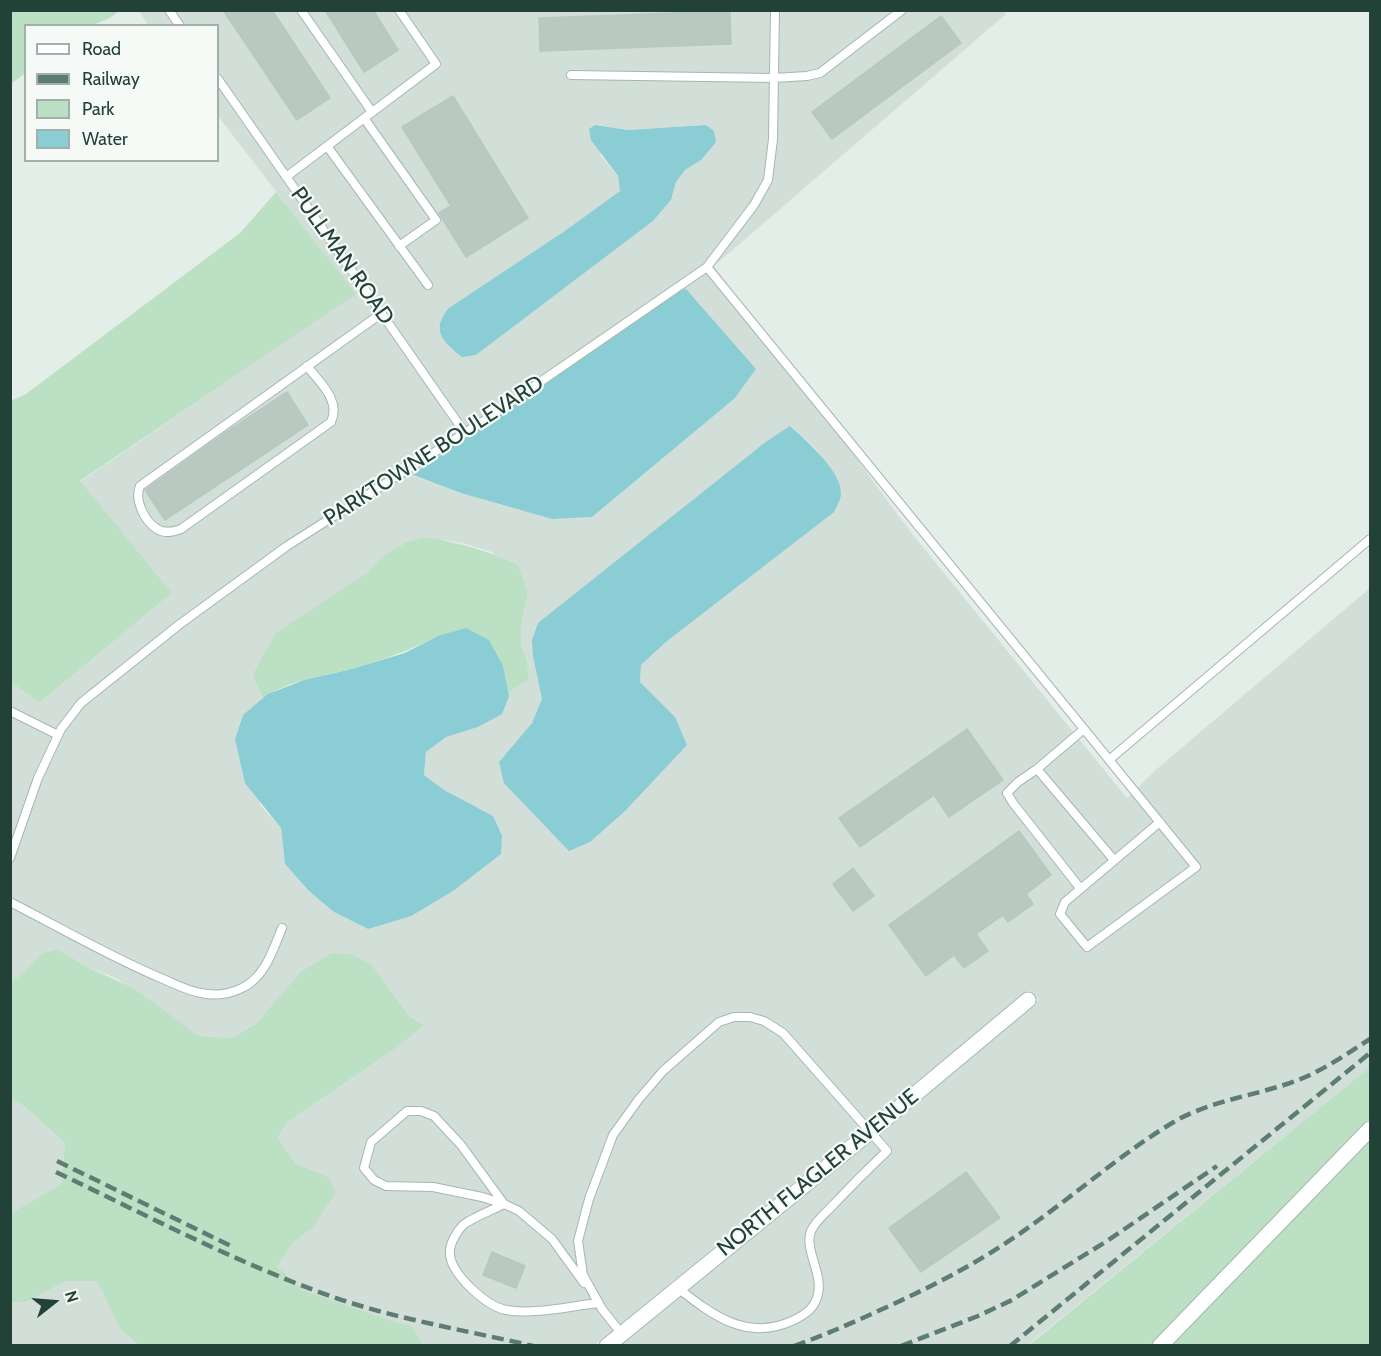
<!DOCTYPE html>
<style>
body{margin:0}
#map{position:relative;width:1381px;height:1356px;overflow:hidden;background:#e4eee9;font-family:Cabin,sans-serif}
canvas{display:block}
.frame{position:absolute;inset:0;border:12px solid #224137;pointer-events:none}
.legend{position:absolute;left:24px;top:24px;width:195px;height:138px;box-sizing:border-box;background:#f5faf7;border:2px solid #a1b0aa;margin:0;padding:8px 10px;list-style:none;font-size:18px;color:#224137}
.legend li{display:flex;align-items:center;gap:12px;height:30px}
.legend b{width:30px;border:2px solid #a1b0aa}
.north{position:absolute;left:24px;top:1272px;width:60px;height:60px;-webkit-text-stroke:4px #f5faf7;paint-order:stroke;rotate:73deg;font-size:16px;font-weight:700;line-height:24px;text-align:center;color:#224137}
.north::after{content:'';display:block;margin:auto;width:21px;height:27px;background:#224137;clip-path:polygon(50% 0,100% 100%,50% 72%,0 100%)}
</style>
<div id="map">
<canvas width="1381" height="1356"></canvas>
<div class="frame"></div>
<ul class="legend">
<li><b style="height:8px;background:#fff"></b>Road</li>
<li><b style="height:8px;background:#5d7c72"></b>Railway</li>
<li><b style="height:16px;background:#bce0c4"></b>Park</li>
<li><b style="height:16px;background:#8acdd5"></b>Water</li>
</ul>
<div class="north">N</div>
</div>
<script>
const ctx = document.querySelector('canvas').getContext('2d');
ctx.lineJoin = 'round';
function fillPath(path, color) { ctx.fillStyle = color; ctx.fill(path, 'evenodd'); }
function stroke(path, color, width, dash) { ctx.strokeStyle = color; ctx.lineWidth = width; ctx.lineCap = dash ? 'butt' : 'round'; ctx.setLineDash(dash || []); ctx.stroke(path); }
function write(font, color, halo, rows, align = 'center') {
  ctx.font = font + ' Cabin,sans-serif'; ctx.lineWidth = 4.5; ctx.setLineDash([]); ctx.textBaseline = 'middle'; ctx.strokeStyle = halo; ctx.fillStyle = color; for (const [text, x, y, turn = 0] of rows) {
    ctx.save(); ctx.translate(x, y); ctx.rotate((+turn || 0) * Math.PI / 180); ctx.textAlign = isNaN(turn) ? turn : align; if (halo) ctx.strokeText(text, 0, 0); ctx.fillText(text, 0, 0); ctx.restore();
  }
}
fillPath(new Path2D(`
 M139,11H1003L1006,14L714,266L913,535L1127,798L1158,768L1370,588V1067L1028,1345H618L876,1136L1039,1000L1029,990L595,1345L423,1346L410,1326L383,1318L303,1290L277,1266L294,1242L312,1228L327,1176L296,1164L278,1138L286,1123L396,1048L423,1024L410,1017L372,965L278,1001L256,1024L231,1038L199,1036L116,978L85,966L42,954L11,983V682L39,703L172,593L80,482L355,294L218,116V26L148,25ZM595,125L628,130L706,125L701,160L685,170L676,182L671,200L653,221L476,355L562,233L620,191L618,176L601,156ZM663,294L734,399L592,517L552,519L461,493L413,476ZM791,426L815,448L837,478L842,493L667,641L641,665L640,682L675,717L499,762L532,723L542,699L540,680L767,441ZM427,537L462,543L492,552L528,594L521,624V644L527,661L529,679L508,693L509,696L478,727L446,737L426,752L424,775L444,791L493,816L368,929L334,912L309,891L285,864L281,828L261,806L235,739L243,715L263,699L260,695L364,575L384,556Z
 M11,1097L26,1108L65,1143L61,1184L11,1213Z
 M66,1281H97L121,1330L139,1345L11,1346V1302H26Z`), '#d2ded8');
fillPath(new Path2D(`
 M11,10H119V11L110,18L93,25L26,26L25,73L11,84Z
 M276,192L356,294L80,481L172,593L39,703L11,682V401L26,394L240,233Z
 M427,537C460,543 488,551 518,565L528,594L521,624V644L527,661L529,679L508,693L503,666L438,636C409,651 382,660 351,669C322,677 286,680 263,699L253,674L276,633L364,575L384,556L407,542Z
 M57,949L85,966L133,988L199,1036L231,1038L256,1024L301,972L332,953L350,954L372,965L410,1017L424,1025L396,1048L286,1123L278,1138L296,1164L327,1176L336,1192L312,1228L294,1242L277,1266L303,1290L383,1318L411,1326L423,1345H139L121,1330L97,1281H66L26,1302H11V1213L61,1184L65,1143L26,1108L11,1097V983L42,954Z
 M1370,1067V1118L1150,1345L1028,1346Z
 M1370,1140V1345L1171,1346Z`), '#bce0c4');
fillPath(new Path2D(`
 M595,125L628,130L706,125L714,131L716,142L701,160L685,170L676,182L671,200L653,221L476,355L462,357C443,342 430,330 449,308L562,233L620,191L618,176L591,140L589,129Z
 M686,289L756,369L734,399L592,517L552,519L461,493L413,475L663,293Z
 M790,426C805,439 843,473 841,494C841,499 836,507 834,512L667,641L641,665L640,682L675,717L687,745L625,811L590,842L569,851L504,783L499,762L532,723L542,699L533,656L532,640L538,623L767,441Z
 M466,628L489,640L503,666L509,696L502,714L478,727L446,737L426,752L424,775L444,790L493,816L502,836L501,854L453,891L411,916L368,929L334,912L309,891L285,864L281,828L245,783L235,739L243,715L268,694L304,680L348,670L405,653L438,636Z`), '#8acdd5');
const building = new Path2D(`
 M223,10H272L330,98L297,120Z
 M325,10H373L398,50L364,72Z
 M730,11L731,44L540,51L539,18Z
 M941,16L961,43L832,139L812,112Z
 M453,96L528,218L466,257L439,213L451,206L402,127Z
 M287,392L308,425L165,520L145,490L219,437Z
 M967,729L1003,780L949,817L934,795L860,847L839,818Z
 M1019,831L1051,875L1026,894L1033,904L1008,922L1003,915L976,934L988,951L964,968L954,955L926,976L889,925Z
 M853,868L874,896L853,911L833,884Z
 M966,1172L1000,1218L921,1272L889,1228Z
 M492,1252L525,1266L516,1288L483,1275Z`);
fillPath(building, '#b9c9c2');
stroke(building, '#b6c8bf', 1.5);
const service = new Path2D(`
 M169,10L180,26
 M301,10L372,112
 M571,75L774,78L807,76L820,73L902,10
 M218,79L465,433
 M364,118L436,220L399,246
 M327,146L428,285
 M286,177L436,64L399,10
 M707,267L1084,729C1121,775 1159,821 1196,867L1087,947L1060,914L1065,902L1160,822
 M307,366C320,383 341,400 331,422L181,529C173,532 165,534 157,529C144,521 134,499 140,486L382,313
 M10,711L58,735
 M1084,729L1037,769L1114,860
 M1109,760L1370,539
 M1037,769L1018,782L1007,793L1013,803L1080,888
 M10,858L38,778L61,729L81,703L180,624L287,546L485,420L707,267L754,205L768,180L773,139L775,10
 M10,902C61,928 110,957 163,979C175,984 188,991 201,993C215,996 230,994 242,988C265,977 273,950 282,928
 M504,1204L482,1197L433,1187L386,1186L374,1180L364,1168L371,1142L407,1111H421L434,1116L461,1145L504,1204L519,1211L552,1239L584,1283
 M504,1204C493,1210 473,1217 463,1225C456,1232 449,1245 450,1254C451,1274 486,1306 506,1310C533,1315 571,1306 598,1303L596,1300
 M621,1333L602,1309L583,1275L578,1241L589,1199L613,1135L639,1099L663,1071L719,1022L734,1017H750L764,1021L783,1033L887,1151C869,1168 852,1185 835,1203C827,1212 816,1220 811,1231C804,1250 823,1273 818,1294C815,1308 806,1314 794,1320C748,1342 713,1316 678,1288`);
const minor = new Path2D(`
 M607,1346L871,1131L1028,1000
 M1160,1346L1370,1129`);
stroke(service, '#a6b7b0', 10);
stroke(minor, '#a6b7b0', 17);
stroke(service, '#fff', 8);
stroke(minor, '#fff', 15);
stroke(new Path2D(`
 M57,1161L235,1248
 M56,1172C146,1215 235,1262 330,1296C395,1319 465,1330 533,1346
 M794,1346C822,1336 850,1324 878,1311C934,1286 986,1259 1036,1222C1082,1189 1130,1147 1179,1119C1213,1101 1251,1096 1287,1084C1318,1074 1344,1056 1370,1039
 M901,1346L978,1316L1012,1300L1107,1241L1217,1166
 M1010,1346L1370,1053`), '#5d7c72', 4.5, [12, 6]);
write('22px', '#224137', '#f5faf7', [
 ["PULLMAN ROAD",342,256,55],
 ["PARKTOWNE BOULEVARD",434,451,-33],
 ["NORTH FLAGLER AVENUE",818,1173,-39]
]);
</script>
